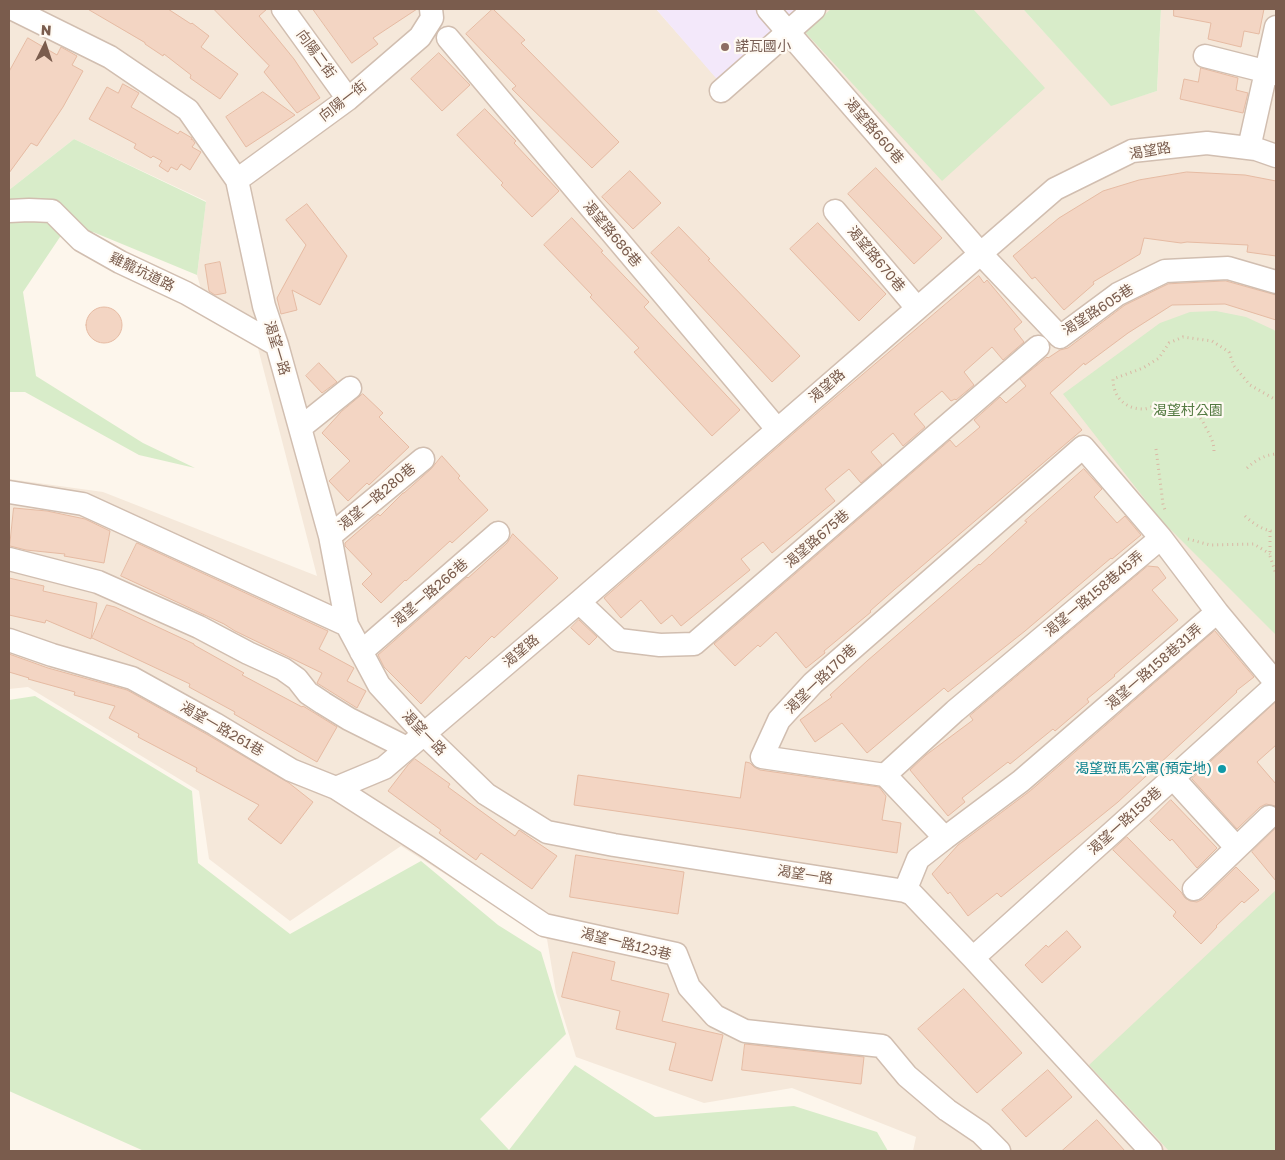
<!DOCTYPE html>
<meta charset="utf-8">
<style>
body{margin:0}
#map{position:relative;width:1285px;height:1160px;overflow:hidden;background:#fdf6ec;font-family:"Golos Text",sans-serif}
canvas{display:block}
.frame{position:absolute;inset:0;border:10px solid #7a5c4d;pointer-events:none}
.north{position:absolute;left:20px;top:20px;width:50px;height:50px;-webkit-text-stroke:4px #fffaf3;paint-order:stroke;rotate:4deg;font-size:14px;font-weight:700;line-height:20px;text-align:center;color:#7a5c4d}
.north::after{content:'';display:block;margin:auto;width:18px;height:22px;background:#7a5c4d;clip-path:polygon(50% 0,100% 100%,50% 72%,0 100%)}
</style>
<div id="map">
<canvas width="1285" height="1160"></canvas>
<div class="frame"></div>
<div class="north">N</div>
</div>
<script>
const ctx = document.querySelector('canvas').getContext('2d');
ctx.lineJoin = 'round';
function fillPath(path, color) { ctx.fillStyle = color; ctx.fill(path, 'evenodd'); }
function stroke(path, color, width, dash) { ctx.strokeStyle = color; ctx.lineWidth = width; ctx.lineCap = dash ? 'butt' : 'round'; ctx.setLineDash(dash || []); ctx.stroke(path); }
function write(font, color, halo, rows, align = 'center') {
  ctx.font = font + ' "Golos Text","Noto Sans TC",sans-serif'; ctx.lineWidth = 4.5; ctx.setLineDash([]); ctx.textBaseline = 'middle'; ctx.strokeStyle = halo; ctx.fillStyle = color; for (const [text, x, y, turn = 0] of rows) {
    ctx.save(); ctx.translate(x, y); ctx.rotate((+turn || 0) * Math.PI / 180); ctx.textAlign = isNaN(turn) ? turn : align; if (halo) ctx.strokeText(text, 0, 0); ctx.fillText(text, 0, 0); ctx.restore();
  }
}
fillPath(new Path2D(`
 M9,9H656L722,84L802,9H1023L1111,105L1157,91L1161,9H1276V1151H913L916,1137L792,1088L704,1103L576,1057L556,993L547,939L401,846L290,921L209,859L199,791L28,687L9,689V479L103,492L317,576L252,325L203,296L197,275L206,201L74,139L9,190Z`), '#f5e8da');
fillPath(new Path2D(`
 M656,9H802L722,85Z`), '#f3e8fa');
fillPath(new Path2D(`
 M831,9H973L1045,88L942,181L805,32Z
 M1023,9H1161L1157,91L1111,106Z
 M74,139L206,202L197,275L93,232L60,237L23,292L36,376L143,443L195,468L139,455L25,392H9V190Z
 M1216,311L1246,317L1274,330L1276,332V635L1161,520L1063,394L1160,323L1190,312Z
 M35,696L192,791L198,863L290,934L421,861L498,925L541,952L566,1034L480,1119L509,1150L575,1065L655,1117L794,1106L877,1132L888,1151H144L9,1091V700Z
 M1276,890V1151H1169L1089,1065Z`), '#d8ecc9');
const building = new Path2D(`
 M88,9H168L191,24L192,23L209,36L201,47L238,74L220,99L190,78L191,75L164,54L163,56L145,44V43Z
 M214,9H267L259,16L294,59L320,98L297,113L264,72L269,66Z
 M313,9H417L373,38L378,44L352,63Z
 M493,9L525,40L521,43L619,142L592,168L512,89L516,86L466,34Z
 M1174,9H1264L1259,34L1244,31L1241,47L1208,39L1211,23L1174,16Z
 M28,38L57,55L61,47L77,56L72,65L83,71L63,107L37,146L31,143L9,173V72Z
 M439,53L470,85L442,111L411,79Z
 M1201,68L1238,78L1236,90L1248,93L1243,113L1180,99L1184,79L1198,82Z
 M123,84L139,93L131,107L178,134L180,131L192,138L191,140L192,139L195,143L192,147L201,152L190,170L181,164L177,170L171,167L168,172L159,166L162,161L153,156L151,158L134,148L136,144L89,119L107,87L118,93Z
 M263,92L295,115L246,147L226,117Z
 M485,109L516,141L514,143L559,191L532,217L501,185L503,183L457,135Z
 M876,168L942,238L914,264L848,194Z
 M630,171L661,203L633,229L602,197Z
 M1187,172L1245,175L1276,181V256L1247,252L1248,245L1187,242L1181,243L1144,238L1140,254L1093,282L1094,284L1064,310L1035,277L1032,279L1013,256L1059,218L1103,191L1139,180Z
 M307,204L347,256L320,305L292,290L297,310L281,314L277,298L306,245L286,220Z
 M572,218L603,251L601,252L649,302L644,307L740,410L712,436L634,352L639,348L590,297L592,295L544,245Z
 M818,223L886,294L859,321L790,249Z
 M679,227L710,259L708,260L800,356L772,382L651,253Z
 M220,262L226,293L215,295L209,291L205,265Z
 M979,276L984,283L987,280L1022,322L1014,329L1024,342L1003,360L992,347L964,372L974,385L956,400L955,399L951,401L942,391L914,414L925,427L903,446L893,433L871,452L882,465L861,483L849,469L825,489L835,501L772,553L763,542L741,559L750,570L681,626L672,615L661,624L641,600L621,618L604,598L802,426Z
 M1226,281L1276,295V320L1225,304L1172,305L1128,333L1085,365L1084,363L1050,393L1082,430L895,589L870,611L871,612L824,651L825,653L806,668L776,632L760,647L758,645L735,666L714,644L950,440L956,447L980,427L974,420L1000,397L1006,403L1026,386L1020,379L1047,357L1048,358L1060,350L1068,348L1125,305L1168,284Z
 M86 325a18 18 0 1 1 36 0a18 18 0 1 1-36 0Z
 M319,363L337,382L322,393L306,376Z
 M363,394L383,413L379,417L409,447L369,485L367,483L348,501L329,481L350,461L322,433L341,412Z
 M442,456L460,476L458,478L488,510L452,543L450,541L406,581L405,580L381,603L362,584L372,574L345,546V543L378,514L380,516L403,493H404L431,469Z
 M1084,469L1102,489L1094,497L1117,523L1125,516L1141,535L1112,559L1111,558L1025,631L948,692L944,688L867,753L842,723L815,742L800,720L832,697L830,695L867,661L979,564L980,565L1027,522L1025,521Z
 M14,508L47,511L85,519L110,531L104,563L64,556L65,554L26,550L10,546Z
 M513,534L558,578L494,638L492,636L469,659L466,656L421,704L384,667L378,655L467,577L468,578L507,543Z
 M137,543L328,631L319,649L354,668L347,681L366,691L357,708L317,683L322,673L235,631L224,624L121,576Z
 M1148,566L1158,567L1166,578L1152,590L1178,620L1114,675L1115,676L1087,699L1089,702L1055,731L1053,729L1010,764L1008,762L962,798L965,802L948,816L910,770L926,755L973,720L970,716Z
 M9,578L44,586L43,591L97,603L91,639L46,620L45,623L9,615Z
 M107,605L115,607L194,644V645L244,673L242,675L302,707L303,706L337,727L317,762L234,714L235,712L189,687L190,684L92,638Z
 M579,620L597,637L589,645L571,628Z
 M1215,631L1254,677L1236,691L1237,692L1118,802L1001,897L997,893L968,916L950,892L948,894L932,874L958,845L1030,791Z
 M9,654L48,668L127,690L208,735L289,783L313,802L281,844L248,819L259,805L196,771L197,768L138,737L139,734L109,718L115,706L74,695L75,692L28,679L29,678L9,672Z
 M1276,702V745L1257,762L1276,784V806L1266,804L1260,807L1237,829L1192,779Z
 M415,759L450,784L448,787L515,836L519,830L557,856L532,889L481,853L476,860L439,833L441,830L388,791L408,765Z
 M746,762L750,763L754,767L760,770L879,787L886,796L882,820L901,823L897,853L741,829L574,805L578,775L740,798Z
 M1171,800L1217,848L1197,868L1172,839L1170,841L1150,821Z
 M1276,828V881L1252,852Z
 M1127,837L1181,892L1185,898L1190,901L1197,902L1203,899L1236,867L1259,890L1244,903L1242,901L1216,926L1217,927L1201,944L1173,916L1176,912L1113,850Z
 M576,855L684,872L678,914L570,897Z
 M1067,931L1081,947L1042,983L1025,965L1046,945L1048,947Z
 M573,952L615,962L611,980L669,994L662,1021L723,1035L712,1081L669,1070L676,1043L616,1029L620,1011L562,997Z
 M964,989L1022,1053L977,1093L918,1029Z
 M745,1044L864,1057L861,1084L742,1070Z
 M1048,1070L1072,1097L1026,1137L1002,1110Z
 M1097,1120L1125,1151H1062Z`);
fillPath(building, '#f3d5c3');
stroke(building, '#e6bba3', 1);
const minor = new Path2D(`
 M13,9L110,57L188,110L237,180L264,306L277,345L330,536L347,625L379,685L424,734L486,794L547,832L614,845L905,891L912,894L973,958L1151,1151
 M283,9L348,99
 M768,9L980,253L1060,337L1118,294L1165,271L1228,268L1276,282
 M448,38L777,429
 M1205,56L1276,74
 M721,91L814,9
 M1249,148L1276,27
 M237,180L348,99L420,37L432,18L431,9
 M9,211L29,210L52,211L81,240L120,262L186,293L277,345
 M835,211L917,308
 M300,428L350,388
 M9,492L83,504L347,625
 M330,536L423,459
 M9,559L98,582L199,627L248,653L283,669L297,679L308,693L323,703L349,719L407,748
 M579,602L619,640L660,645L694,644L1038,347
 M9,640L52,655L132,678L215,724L291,770L336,788L384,768L579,602L1055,189L1132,151L1207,143L1256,149L1276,156
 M361,652L498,533
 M885,775L955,711L1161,538L1217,612
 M1173,778L1236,847
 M336,788L428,847L544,925L676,954L689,987L715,1016L745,1031L882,1046L907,1076L947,1110L981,1133L999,1151
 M945,838L1021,781L1217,612L1276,683
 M1194,889L1269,817
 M905,891L918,859L945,838L885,775L762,757L779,720L813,683L1083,447L1161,538
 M973,958L1276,685`);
stroke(minor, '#d1beb0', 25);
stroke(new Path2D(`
 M1156,449L1163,504L1165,510
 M1214,451C1214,442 1210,435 1205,426C1197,408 1179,401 1160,404C1154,405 1147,410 1141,409C1123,408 1113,395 1113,379L1143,368L1159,358L1169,343L1183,337L1212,341L1229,352L1234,366L1250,385L1276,400
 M1247,468C1256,460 1264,455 1276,454
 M1245,516C1255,525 1263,530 1276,532
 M1270,531V556L1276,574
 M1188,539L1210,545L1254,544L1270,554`), '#d9b8a5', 3, [1, 4]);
stroke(minor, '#fff', 22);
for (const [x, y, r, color] of [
 [725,47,5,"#8d6e63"],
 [1222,769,5,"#0f9aa8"]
]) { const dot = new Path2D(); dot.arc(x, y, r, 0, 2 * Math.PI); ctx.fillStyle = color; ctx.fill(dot); stroke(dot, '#fffaf3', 2); }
write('14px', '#785e54', '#fffaf3', [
 ["諾瓦國小",735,47]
], 'left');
write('14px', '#7a5c4d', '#fffaf3', [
 ["向陽二街",316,54,54],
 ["向陽一街",343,101,-38],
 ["渴望路660巷",874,131,49],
 ["渴望路",1150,151,-10],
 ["渴望路686巷",612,234,50],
 ["渴望路670巷",876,259,50],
 ["雞籠坑道路",142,272,26],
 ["渴望路605巷",1098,310,-33],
 ["渴望一路",277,348,73],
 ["渴望路",827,386,-41],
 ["渴望一路280巷",377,497,-40],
 ["渴望路675巷",817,539,-41],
 ["渴望一路266巷",430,593,-41],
 ["渴望一路158巷45弄",1094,594,-40],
 ["渴望路",521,651,-40],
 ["渴望一路158巷31弄",1154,667,-41],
 ["渴望一路170巷",821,679,-44],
 ["渴望一路261巷",222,729,30],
 ["渴望一路",424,733,46],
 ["渴望一路158巷",1125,821,-42],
 ["渴望一路",805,875,9],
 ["渴望一路123巷",626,944,14]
]);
write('14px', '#537a41', '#fffaf3', [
 ["渴望村公園",1188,411]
]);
write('14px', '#0d838f', '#fffaf3', [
 ["渴望斑馬公寓(預定地)",1212,769]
], 'right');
</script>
